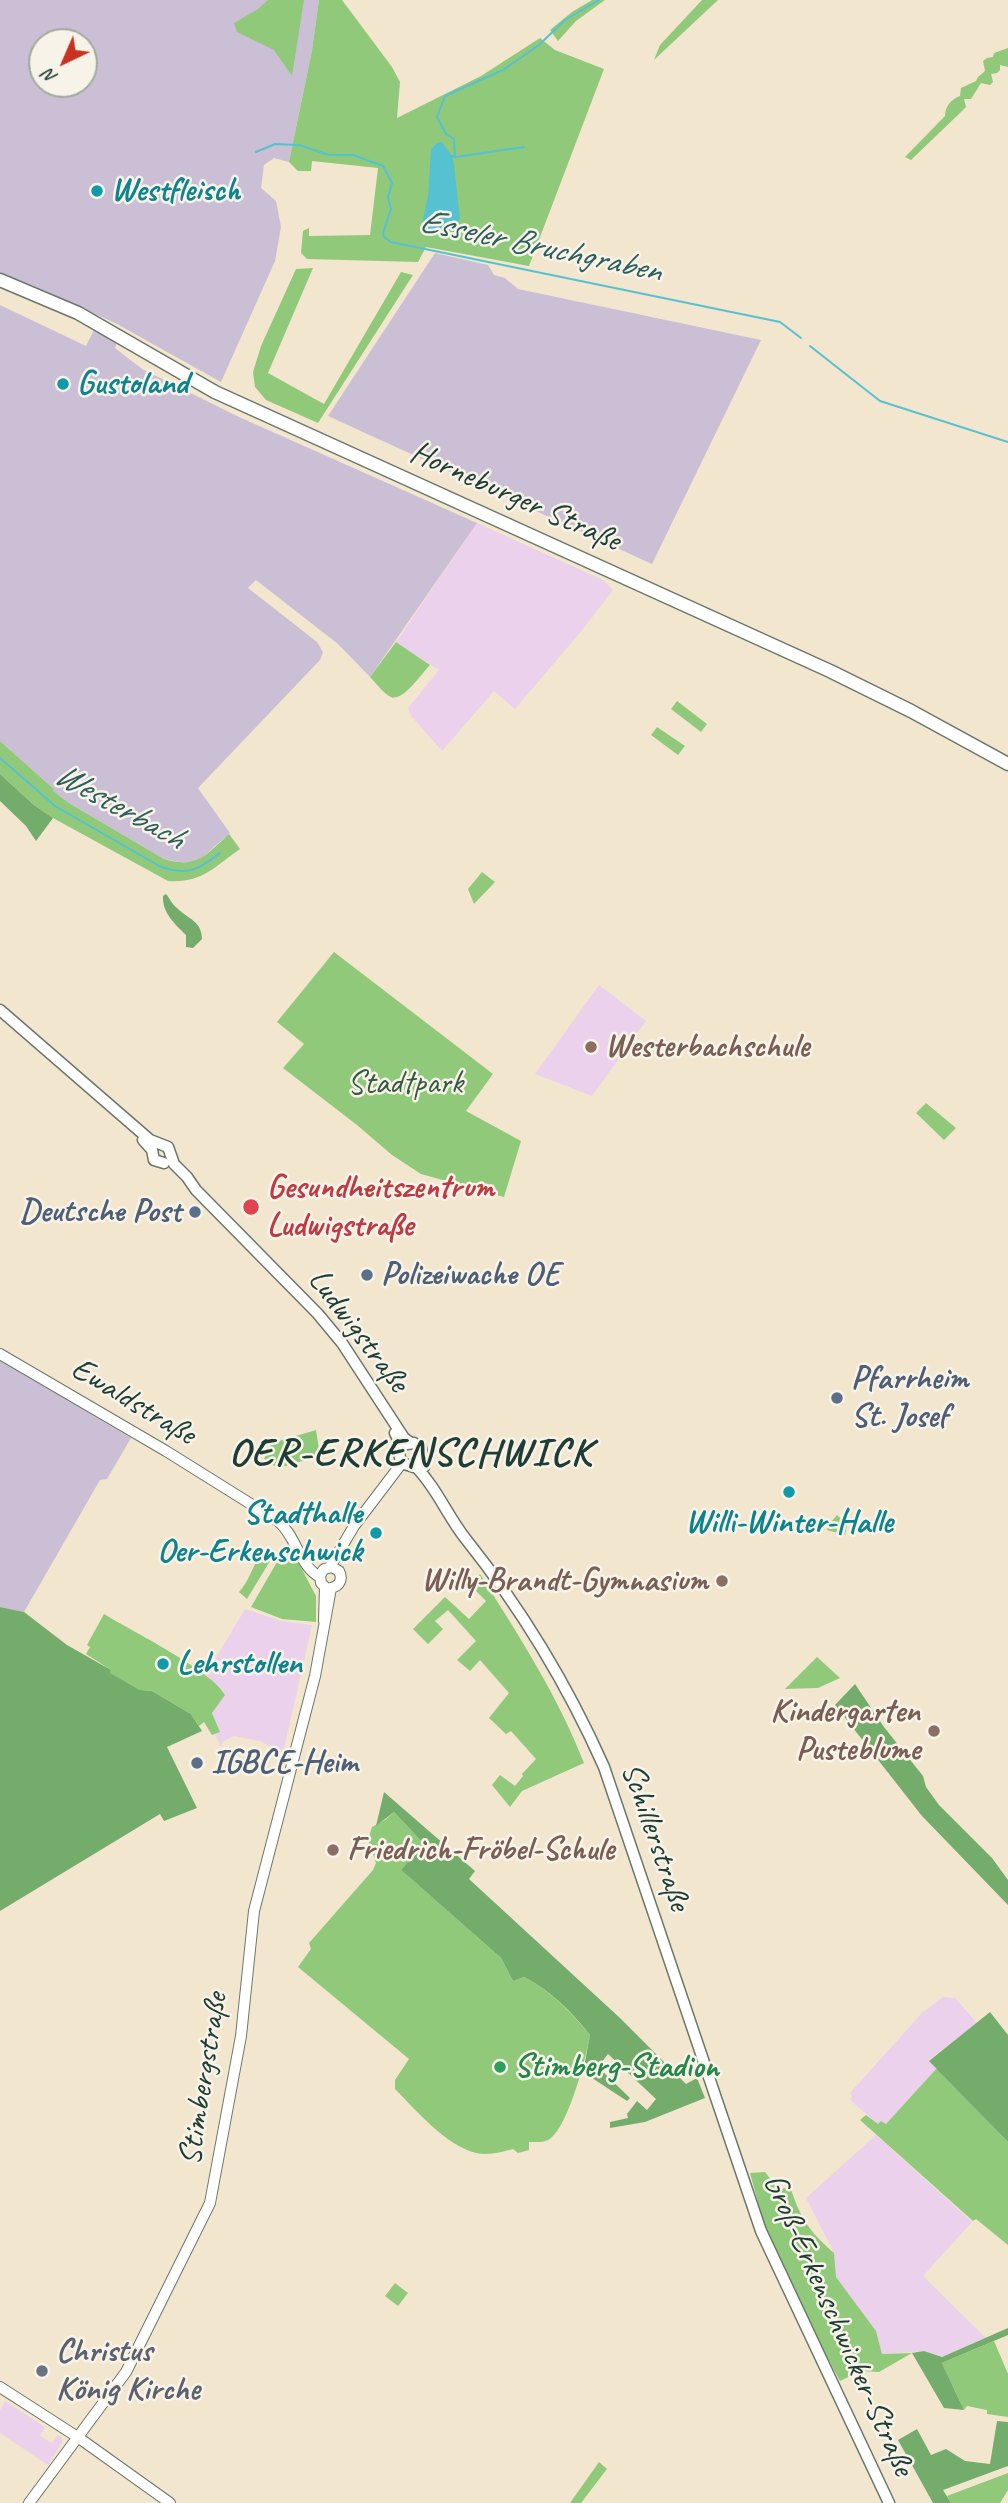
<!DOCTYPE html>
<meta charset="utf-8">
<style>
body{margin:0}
#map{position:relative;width:1008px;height:2503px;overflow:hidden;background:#f2e6ce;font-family:Caveat,sans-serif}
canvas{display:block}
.north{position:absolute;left:28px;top:28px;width:70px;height:70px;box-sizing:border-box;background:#f7f3e8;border:2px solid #a1aaa0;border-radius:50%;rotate:224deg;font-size:19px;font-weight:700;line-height:28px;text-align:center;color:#1f3d34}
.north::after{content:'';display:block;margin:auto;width:24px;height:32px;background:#c8321e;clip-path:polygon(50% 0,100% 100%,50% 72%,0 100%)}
</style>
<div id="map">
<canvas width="1008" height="2503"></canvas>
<div class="north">N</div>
</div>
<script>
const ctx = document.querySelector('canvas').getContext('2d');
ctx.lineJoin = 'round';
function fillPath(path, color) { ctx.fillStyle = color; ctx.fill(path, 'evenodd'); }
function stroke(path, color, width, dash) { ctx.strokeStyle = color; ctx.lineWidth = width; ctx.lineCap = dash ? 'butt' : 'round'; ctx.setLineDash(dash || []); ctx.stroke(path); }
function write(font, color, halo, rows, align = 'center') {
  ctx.font = font + ' Caveat,sans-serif'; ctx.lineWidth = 5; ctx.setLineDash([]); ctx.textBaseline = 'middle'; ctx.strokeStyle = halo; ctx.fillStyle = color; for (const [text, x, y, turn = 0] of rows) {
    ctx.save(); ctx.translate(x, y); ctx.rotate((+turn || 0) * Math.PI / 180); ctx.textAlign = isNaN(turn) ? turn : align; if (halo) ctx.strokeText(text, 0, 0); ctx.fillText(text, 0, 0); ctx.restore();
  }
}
fillPath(new Path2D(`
 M477,523L603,580L613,590L583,629L515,709L494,691L442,751L412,717L408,708L439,670L396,642Z
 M599,985L646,1021L592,1096L535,1074Z
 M245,1609L281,1621L312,1625L283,1753L260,1741L234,1736L223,1741L221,1747L215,1735L220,1732L212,1713L224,1691L206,1675Z
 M943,1997L955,1998L977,2023L929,2060L937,2068L885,2125L878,2124L850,2100L852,2096L850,2093L922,2013Z
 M876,2135L972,2222L923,2276L986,2338L942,2357L924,2351L882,2354L876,2331L836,2277L834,2253L806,2198Z
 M5,2401L45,2427L40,2436L52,2443L58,2435L62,2438V2443L48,2465L0,2433V2410Z`), '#ebd1ec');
fillPath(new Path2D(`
 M0,0H319L312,50L289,162L274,158L264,165L261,188L276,201L281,227L275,261L221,382L117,324L36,287L0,274ZM42,42H84V84H42Z
 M435,253L488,265L494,275L505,278L518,289L761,340L652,564L328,416Z
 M0,305L86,346L94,330L117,343L115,348L142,369L239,417L477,523L370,677L338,644L256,580L248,588L317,642L323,652L320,660L198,788L230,833L197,862H179L164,859L69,803L52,791L53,788L0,741Z
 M0,1360L131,1438L107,1479L100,1480L24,1612L0,1607Z`), '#cbbfd6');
fillPath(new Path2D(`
 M268,0H304L292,76L274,50L237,32L234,23L258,9Z
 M319,0H342L392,67L400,82L397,118L481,76L540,38L555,50L604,69L529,266L426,247L418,262L307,259L301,253L303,231L309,228V236L370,235L378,168L312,161L311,171H298L289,162L312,50Z
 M592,0H605L576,21L558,41L550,30L572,12Z
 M702,0H718L654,60L660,45Z
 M1008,48V67L1000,65V70L997,73L991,74L993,82L990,85L981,83L971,99H964L966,107L961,112L911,160L905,157L945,116C945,107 951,99 960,96L961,88L976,81L978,77L985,71L983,61L987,58L993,57L994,53Z
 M313,268L268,373L324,404L401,272L413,275L318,423L266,400L255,387L253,372L261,346L296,269Z
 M396,642L430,665C422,673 403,702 391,697C384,694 376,683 370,677Z
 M677,701L707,724L701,732L671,709Z
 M657,727L685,746L678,755L651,735Z
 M0,741L54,789L53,791L69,803L164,859C197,869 206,855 229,834L240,849C213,868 202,883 168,881L53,818L34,805L0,774Z
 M482,872L495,882L474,904L468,889Z
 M334,952L493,1074L466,1111L521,1141L504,1197L421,1174L392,1155L357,1125L283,1068L304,1044L277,1022Z
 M926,1103L956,1128L944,1140L916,1113Z
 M316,1430L320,1456L278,1468L264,1459L272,1443Z
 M837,1515L847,1525L845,1535L827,1530L828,1526Z
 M288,1543L316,1596V1622L282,1619L251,1607Z
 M260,1555L270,1561L247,1599L239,1592C249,1581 252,1568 260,1555Z
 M480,1574C519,1636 558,1696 584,1763L522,1791L510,1807L492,1785L500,1775L515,1786L523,1776L522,1774L536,1759L511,1731L506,1734L489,1718L509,1693L480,1660L470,1671L457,1660L476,1641L448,1610L435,1621L443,1629L428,1644L413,1629L445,1597L469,1619L486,1601L470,1585Z
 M104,1614C130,1630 214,1672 225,1695L212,1713L220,1732L212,1735L204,1722L199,1726L191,1714L152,1691L140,1690L109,1673L111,1670L86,1654L90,1647L87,1645Z
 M817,1657L840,1678L818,1688L785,1689Z
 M394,1812L423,1843L401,1870L501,1958L513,1981L524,1977C551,1991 570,2011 590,2035C586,2058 569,2123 551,2138C545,2143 537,2142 529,2142V2150L518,2153L513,2149C501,2152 488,2156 476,2153C445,2145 417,2111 395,2089V2080L409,2059L298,1967L311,1949L309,1943L373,1870L376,1863L368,1840L372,1827L385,1820Z
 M937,2068L1008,2142V2245L976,2219L973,2221L860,2120L866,2115L878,2124L881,2121L886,2124Z
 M765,2172L779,2190L790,2186C800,2218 809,2231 834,2253L836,2277L876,2331L882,2354L912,2353L879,2372L861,2371L840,2381L791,2290L764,2225L750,2173Z
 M395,2283L408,2293L398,2306L385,2296Z
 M994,2341L1008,2374V2417L987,2414V2410L967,2406L964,2410L942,2363Z
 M599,2462L607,2469L581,2503H570Z
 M1008,2473V2490L1000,2503H951L947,2496Z`), '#91c97b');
fillPath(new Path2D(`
 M0,774L34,805L53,818L36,841L26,826L0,801Z
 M166,894C170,899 172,904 177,908C188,919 202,921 202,939L193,948L186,947V935C175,924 162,913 163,896Z
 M0,1607L24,1612L67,1645L111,1670L110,1673L140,1690L152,1691L191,1714L202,1731L167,1747L197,1808L164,1821L160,1814L0,1911Z
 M855,1684L884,1727L923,1776L926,1787L939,1805L992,1858L1008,1880V1905L922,1816L835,1705Z
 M384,1792L475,1871L469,1879L620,2018L686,2084L697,2078L705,2098L645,2122L610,2128V2122L628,2118L627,2114L637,2101L647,2110L656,2099L608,2054L598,2067L630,2098L627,2101L583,2072L590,2035C571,2011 551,1991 524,1977L513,1981L501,1958L401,1870L423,1843L394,1812L376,1826Z
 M990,2012L1008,2035V2142L929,2061Z
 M1008,2328V2335L942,2363L964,2410L944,2408L912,2353L924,2351L942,2357Z
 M997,2421L1008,2422V2466L943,2490L951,2503H933L898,2440L917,2429L931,2455L946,2449L965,2461L990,2464Z`), '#74ad6b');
fillPath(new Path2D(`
 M442,142L452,156L454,165L460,219C453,233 440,239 425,232L422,224L428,196L431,149L437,143Z`), '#56c1d1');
stroke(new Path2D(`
 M256,152L275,144L299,145L329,155H353L383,166L392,183L388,197L391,209L383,233L384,237L391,242L780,322L801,338
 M452,156L455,157L454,139L446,134L437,117L445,96L503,70L539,45L565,20L599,0
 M456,157L524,147
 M810,346L880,401L1008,442
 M0,758L55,806L161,867C189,876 197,870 220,853`), '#56c1d1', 2);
const tertiary = new Path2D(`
 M0,1354L166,1451L278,1521C297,1537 299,1566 320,1577
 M330,1567L354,1526L402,1463
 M0,2387L79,2438L170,2503
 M29,2503L126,2372L210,2203L241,2036L254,1911L315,1676L331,1588C340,1586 343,1579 339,1571L332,1567L324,1569L320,1575L321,1583L325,1587L324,1621`);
const secondary = new Path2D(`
 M0,1010L150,1140L168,1147L174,1164L187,1177L196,1190L318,1314L342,1343L404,1438L411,1443
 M143,1140L152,1150L154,1160L164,1163
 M395,1433C403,1446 396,1453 402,1463L414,1467L422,1461
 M407,1444L414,1443L421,1448L424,1467
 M416,1467C436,1487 447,1515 465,1538C520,1607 568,1686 604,1767L761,2231L889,2503`);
const primary = new Path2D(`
 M0,280L78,313L215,392L830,671L911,711L1008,764`);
stroke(tertiary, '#69786a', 12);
stroke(secondary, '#69786a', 13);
stroke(primary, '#69786a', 15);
stroke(tertiary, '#fff', 10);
stroke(secondary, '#fff', 10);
stroke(primary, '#fff', 12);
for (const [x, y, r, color] of [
 [97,191,7,"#0f9aa8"],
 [63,384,7,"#0f9aa8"],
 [591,1047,7,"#8d6e63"],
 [251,1207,9,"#e0444e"],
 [195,1212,7,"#5c6f8a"],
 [367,1275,7,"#5c6f8a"],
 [837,1398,7,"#5c6f8a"],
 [789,1492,7,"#0f9aa8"],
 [376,1533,7,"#0f9aa8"],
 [722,1581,7,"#8d6e63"],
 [163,1664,7,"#0f9aa8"],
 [934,1731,7,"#8d6e63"],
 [197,1763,7,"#5c6f8a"],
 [333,1850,7,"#8d6e63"],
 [500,2067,7,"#2e9e5b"],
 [42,2371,7,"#6b7280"]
]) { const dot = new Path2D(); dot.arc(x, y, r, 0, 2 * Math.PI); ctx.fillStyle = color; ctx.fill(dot); stroke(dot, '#f7f3e8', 2.5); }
write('bold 33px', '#0d838f', '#f7f3e8', [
 ["Westfleisch",111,191],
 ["Gustoland",77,384],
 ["Stadthalle",362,1514,"right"],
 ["Oer-Erkenschwick",362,1552,"right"],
 ["Willi-Winter-Halle",789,1523,"center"],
 ["Lehrstollen",177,1664]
], 'left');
write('33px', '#1f3d34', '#f7f3e8', [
 ["Horneburger Straße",515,497,24],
 ["Ludwigstraße",358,1331,53],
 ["Ewaldstraße",133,1402,31],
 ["Schillerstraße",655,1837,71],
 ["Stimbergstraße",204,2079,-81],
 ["Groß-Erkenschwicker-Straße",838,2325,66]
]);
write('bold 33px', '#785e54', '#f7f3e8', [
 ["Westerbachschule",605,1047],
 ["Willy-Brandt-Gymnasium",708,1581,"right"],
 ["Kindergarten",920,1712,"right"],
 ["Pusteblume",920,1750,"right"],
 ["Friedrich-Fröbel-Schule",347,1850]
], 'left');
write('33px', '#365942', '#f7f3e8', [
 ["Stadtpark",405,1084]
]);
write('bold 33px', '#be3a42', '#f7f3e8', [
 ["Gesundheitszentrum",267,1188],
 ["Ludwigstraße",267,1226]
], 'left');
write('bold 33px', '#4e5e75', '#f7f3e8', [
 ["Deutsche Post",181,1212,"right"],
 ["Polizeiwache OE",381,1275],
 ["Pfarrheim",851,1379],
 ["St. Josef",851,1417],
 ["IGBCE-Heim",211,1763]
], 'left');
write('bold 33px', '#27864d', '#f7f3e8', [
 ["Stimberg-Stadion",514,2067]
], 'left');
write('bold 33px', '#5b616d', '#f7f3e8', [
 ["Christus",56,2352],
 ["König Kirche",56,2390]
], 'left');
write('italic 35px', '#2d5e5b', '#f7f3e8', [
 ["Esseler Bruchgraben",540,247,12],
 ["Westerbach",119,807,29]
]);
ctx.letterSpacing = '2px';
write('bold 40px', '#1f3d34', '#f7f3e8', [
 ["OER-ERKENSCHWICK",411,1455]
]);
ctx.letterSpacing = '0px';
</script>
